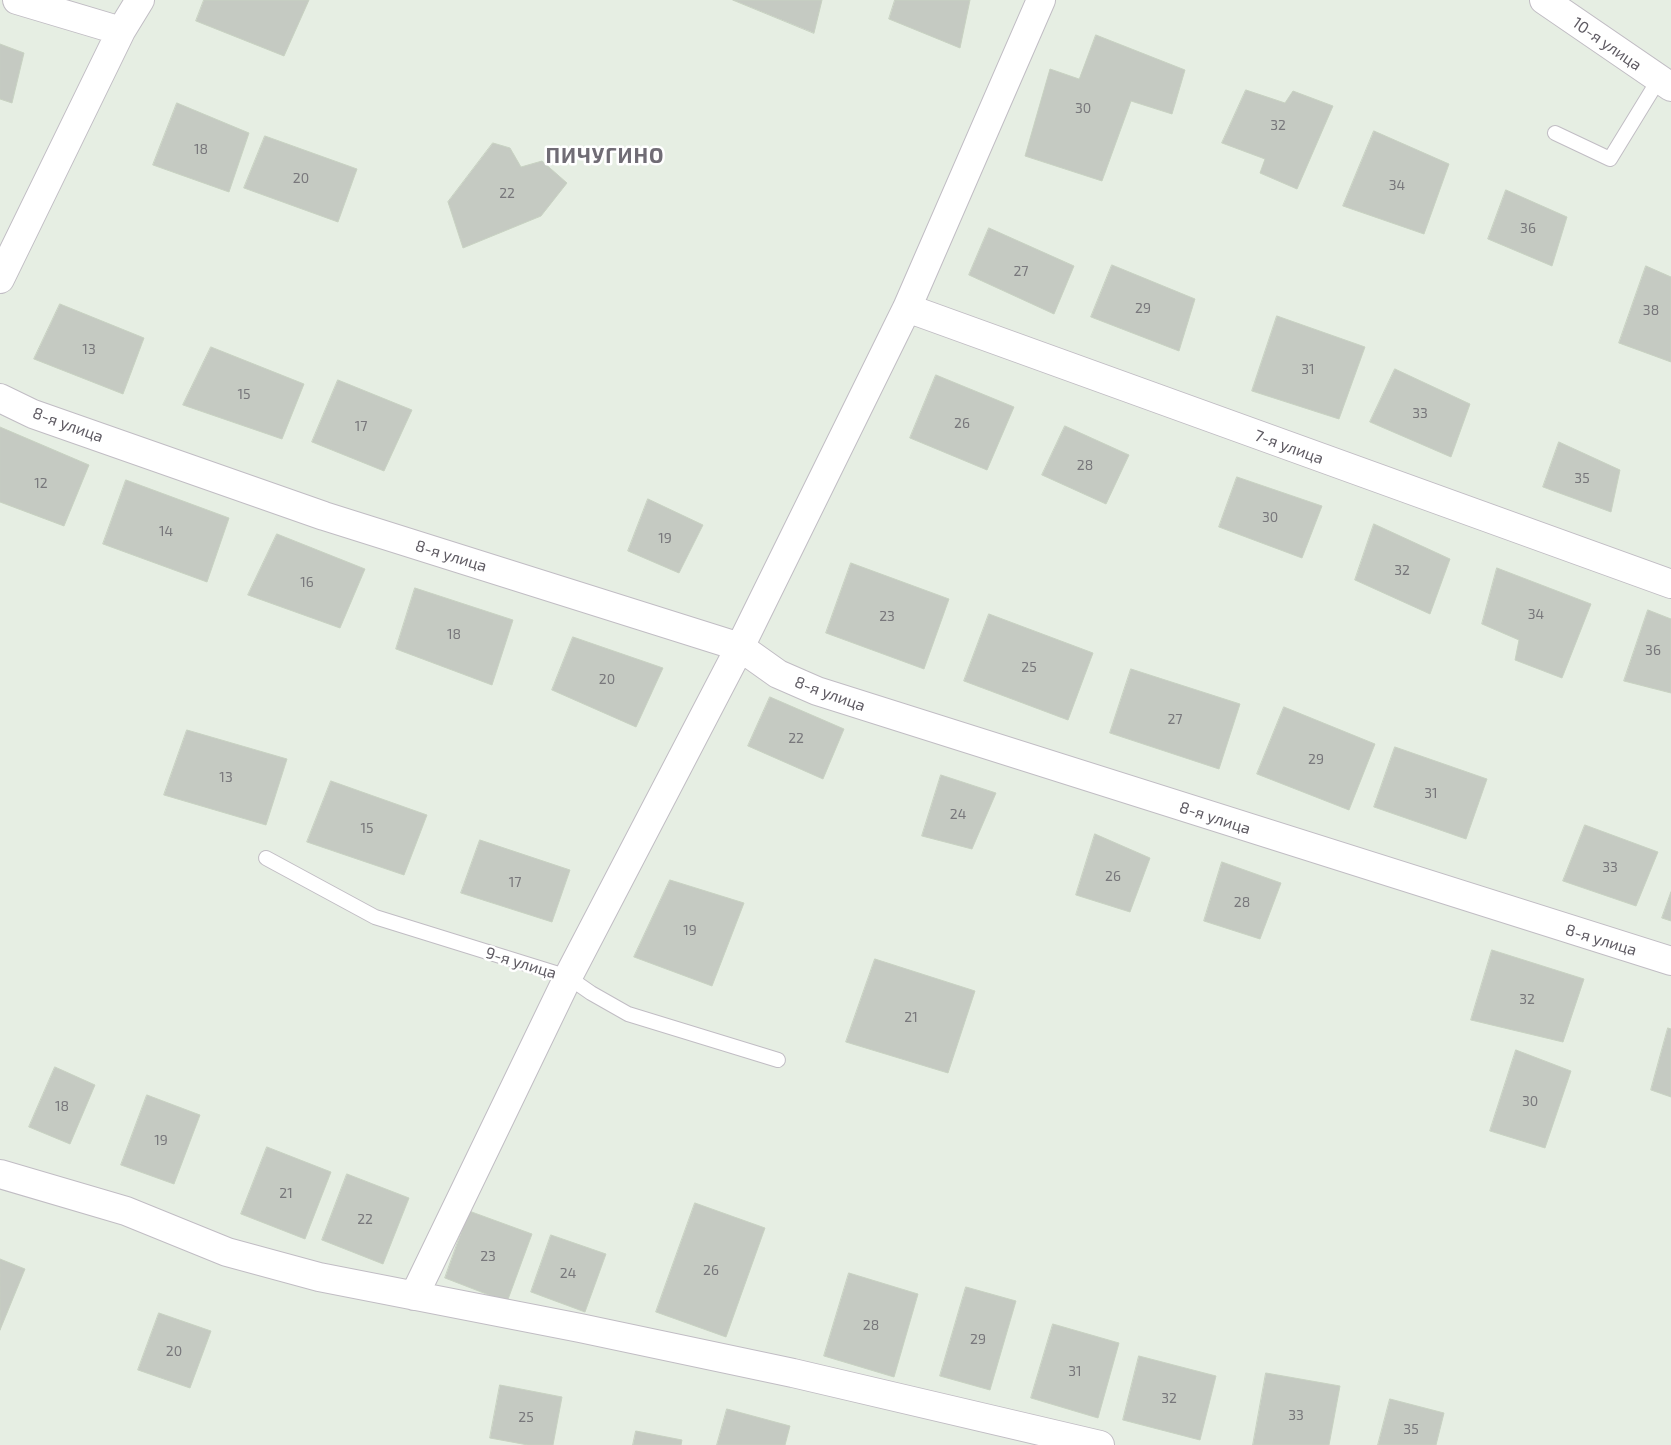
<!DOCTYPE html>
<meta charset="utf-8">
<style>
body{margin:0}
canvas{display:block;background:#e6eee3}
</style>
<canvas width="1671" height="1445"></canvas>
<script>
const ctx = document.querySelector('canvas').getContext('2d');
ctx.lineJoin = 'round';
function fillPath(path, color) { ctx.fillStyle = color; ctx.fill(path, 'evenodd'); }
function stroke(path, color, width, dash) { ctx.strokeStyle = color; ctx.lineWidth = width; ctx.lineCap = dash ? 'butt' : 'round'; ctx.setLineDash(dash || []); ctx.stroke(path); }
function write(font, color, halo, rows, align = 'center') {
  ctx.font = font + ' "Exo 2",sans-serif'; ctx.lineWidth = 5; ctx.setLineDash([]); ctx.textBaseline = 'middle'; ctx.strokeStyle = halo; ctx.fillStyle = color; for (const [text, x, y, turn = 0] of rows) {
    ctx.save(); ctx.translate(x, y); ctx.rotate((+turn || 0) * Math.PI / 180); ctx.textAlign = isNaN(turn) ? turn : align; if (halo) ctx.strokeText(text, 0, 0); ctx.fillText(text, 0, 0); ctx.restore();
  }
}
const building = new Path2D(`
 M204,0H309L284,56L196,21Z
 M733,0H822L814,33Z
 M895,0H970L960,48L889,19Z
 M1096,35L1185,70L1172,114L1131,101L1102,181L1025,156L1050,69L1079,79Z
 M0,44L24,53L12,103L0,99Z
 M1246,90L1285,103L1293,91L1333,106L1297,189L1260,173L1265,159L1222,143Z
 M177,103L249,133L229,192L153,165Z
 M1374,131L1449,164L1424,234L1343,206Z
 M265,136L357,169L338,222L244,188Z
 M493,143L510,148L521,167L542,161L567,183L541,216L463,248L448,202Z
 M1506,190L1567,217L1552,266L1488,239Z
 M989,228L1074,266L1054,314L969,275Z
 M1112,265L1195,299L1179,351L1091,317Z
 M1646,266L1671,277V362L1619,343Z
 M60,304L144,338L123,394L34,359Z
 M1277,316L1365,347L1339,419L1252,391Z
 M211,347L304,384L282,439L183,405Z
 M1395,369L1470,404L1451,457L1370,422Z
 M936,375L1014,407L987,470L910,438Z
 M338,380L412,410L384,471L312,442Z
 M1065,426L1129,455L1106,504L1042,475Z
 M0,427L89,465L64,526L0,502Z
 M1559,442L1620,470L1611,512L1543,487Z
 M1237,477L1322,506L1302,558L1219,527Z
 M126,480L229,518L207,582L103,544Z
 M648,499L703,525L679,573L628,551Z
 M1374,524L1450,559L1430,614L1355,580Z
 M277,534L365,569L340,628L248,595Z
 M851,563L949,599L924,669L826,633Z
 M1497,568L1591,604L1562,678L1515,660L1519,640L1482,624Z
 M415,588L513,620L492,685L396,649Z
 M1648,610L1671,619V693L1624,681Z
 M989,614L1093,653L1068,720L964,681Z
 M573,637L663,668L636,727L552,690Z
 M1131,669L1240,704L1219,769L1110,733Z
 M770,697L844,729L823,779L748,746Z
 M1284,707L1375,744L1349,810L1257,774Z
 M187,730L287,759L266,825L164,795Z
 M1395,747L1487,779L1466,839L1374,807Z
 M941,775L996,793L972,849L922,836Z
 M331,781L427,815L404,875L307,842Z
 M1585,825L1658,852L1636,906L1563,881Z
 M1095,834L1150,858L1130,912L1076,895Z
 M480,840L570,870L552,922L461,893Z
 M1222,862L1281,883L1260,939L1204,921Z
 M670,880L744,903L712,986L634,957Z
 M1671,892V921L1662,918Z
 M1492,950L1584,979L1563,1042L1471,1020Z
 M875,959L975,991L948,1073L846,1042Z
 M1668,1028L1671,1029V1097L1651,1090Z
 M1516,1050L1571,1071L1545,1148L1490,1131Z
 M55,1067L95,1085L70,1144L29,1127Z
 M147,1095L200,1115L174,1184L121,1165Z
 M267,1147L331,1172L305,1239L241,1214Z
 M347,1174L409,1198L383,1264L322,1240Z
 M695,1203L765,1228L726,1337L656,1312Z
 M469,1211L532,1234L507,1302L445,1278Z
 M551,1235L606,1254L585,1312L531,1292Z
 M0,1259L25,1269L0,1330Z
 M849,1273L918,1294L894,1377L824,1356Z
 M966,1287L1016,1301L990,1390L940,1376Z
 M159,1313L211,1331L190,1388L138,1370Z
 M1053,1324L1119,1343L1098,1418L1031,1398Z
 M1139,1356L1216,1376L1200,1440L1123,1420Z
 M1266,1373L1340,1386L1329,1445H1253Z
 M500,1385L562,1397L553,1445H528L490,1438Z
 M1390,1399L1444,1413L1436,1445H1378Z
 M727,1409L790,1426L785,1445H717Z
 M636,1431L682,1440L681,1445H633Z`);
fillPath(building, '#c5cac2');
stroke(building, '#c8d2c2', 1);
const service = new Path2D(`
 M1555,133L1610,159L1659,79
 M266,858L375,917L568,977L591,993L628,1014L778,1060`);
const minor = new Path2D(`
 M17,0L121,31
 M0,279L121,31L140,0
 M907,308L1671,584
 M0,398L33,414L324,516L740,647L778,674L817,691L1671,961
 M0,1174L126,1211L227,1252L319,1277L580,1328L793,1373L1100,1445
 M414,1296L568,977L740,647L907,308L1041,0`);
const tertiary = new Path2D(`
 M1544,0L1671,87`);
stroke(service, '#c1bdc4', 16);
stroke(minor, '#c1bdc4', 30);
stroke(tertiary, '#c1bdc4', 30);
stroke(service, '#fff', 14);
stroke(minor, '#fff', 28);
stroke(tertiary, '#fff', 28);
write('14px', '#78777b', null, [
 ["30",1083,108],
 ["32",1278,125],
 ["18",201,149],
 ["20",301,178],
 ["34",1397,185],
 ["22",507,193],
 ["36",1528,228],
 ["27",1021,271],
 ["29",1143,308],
 ["38",1651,310],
 ["13",89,349],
 ["31",1308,369],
 ["15",244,394],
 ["33",1420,413],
 ["26",962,423],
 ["17",361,426],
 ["28",1085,465],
 ["35",1582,478],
 ["12",41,483],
 ["30",1270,517],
 ["14",166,531],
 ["19",665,538],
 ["32",1402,570],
 ["16",307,582],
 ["34",1536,614],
 ["23",887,616],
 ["18",454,634],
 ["36",1653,650],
 ["25",1029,667],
 ["20",607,679],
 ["27",1175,719],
 ["22",796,738],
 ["29",1316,759],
 ["13",226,777],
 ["31",1431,793],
 ["24",958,814],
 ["15",367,828],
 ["33",1610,867],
 ["26",1113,876],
 ["17",515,882],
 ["28",1242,902],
 ["19",690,930],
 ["32",1527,999],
 ["21",911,1017],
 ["30",1530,1101],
 ["18",62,1106],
 ["19",161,1140],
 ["21",286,1193],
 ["22",365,1219],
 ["23",488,1256],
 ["26",711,1270],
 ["24",568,1273],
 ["28",871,1325],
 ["29",978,1339],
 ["20",174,1351],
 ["31",1075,1371],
 ["32",1169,1398],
 ["33",1296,1415],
 ["25",526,1417],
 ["35",1411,1429]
]);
write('16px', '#5f5b63', '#fff', [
 ["10-я улица",1607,44,35],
 ["8-я улица",68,425,20],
 ["7-я улица",1289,447,20],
 ["8-я улица",451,556,17],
 ["8-я улица",830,694,20],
 ["8-я улица",1215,818,18],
 ["8-я улица",1601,940,17],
 ["9-я улица",521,963,17]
]);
ctx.letterSpacing = '1px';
write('bold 21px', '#706c75', '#fff', [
 ["ПИЧУГИНО",605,156]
]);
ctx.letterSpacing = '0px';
</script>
